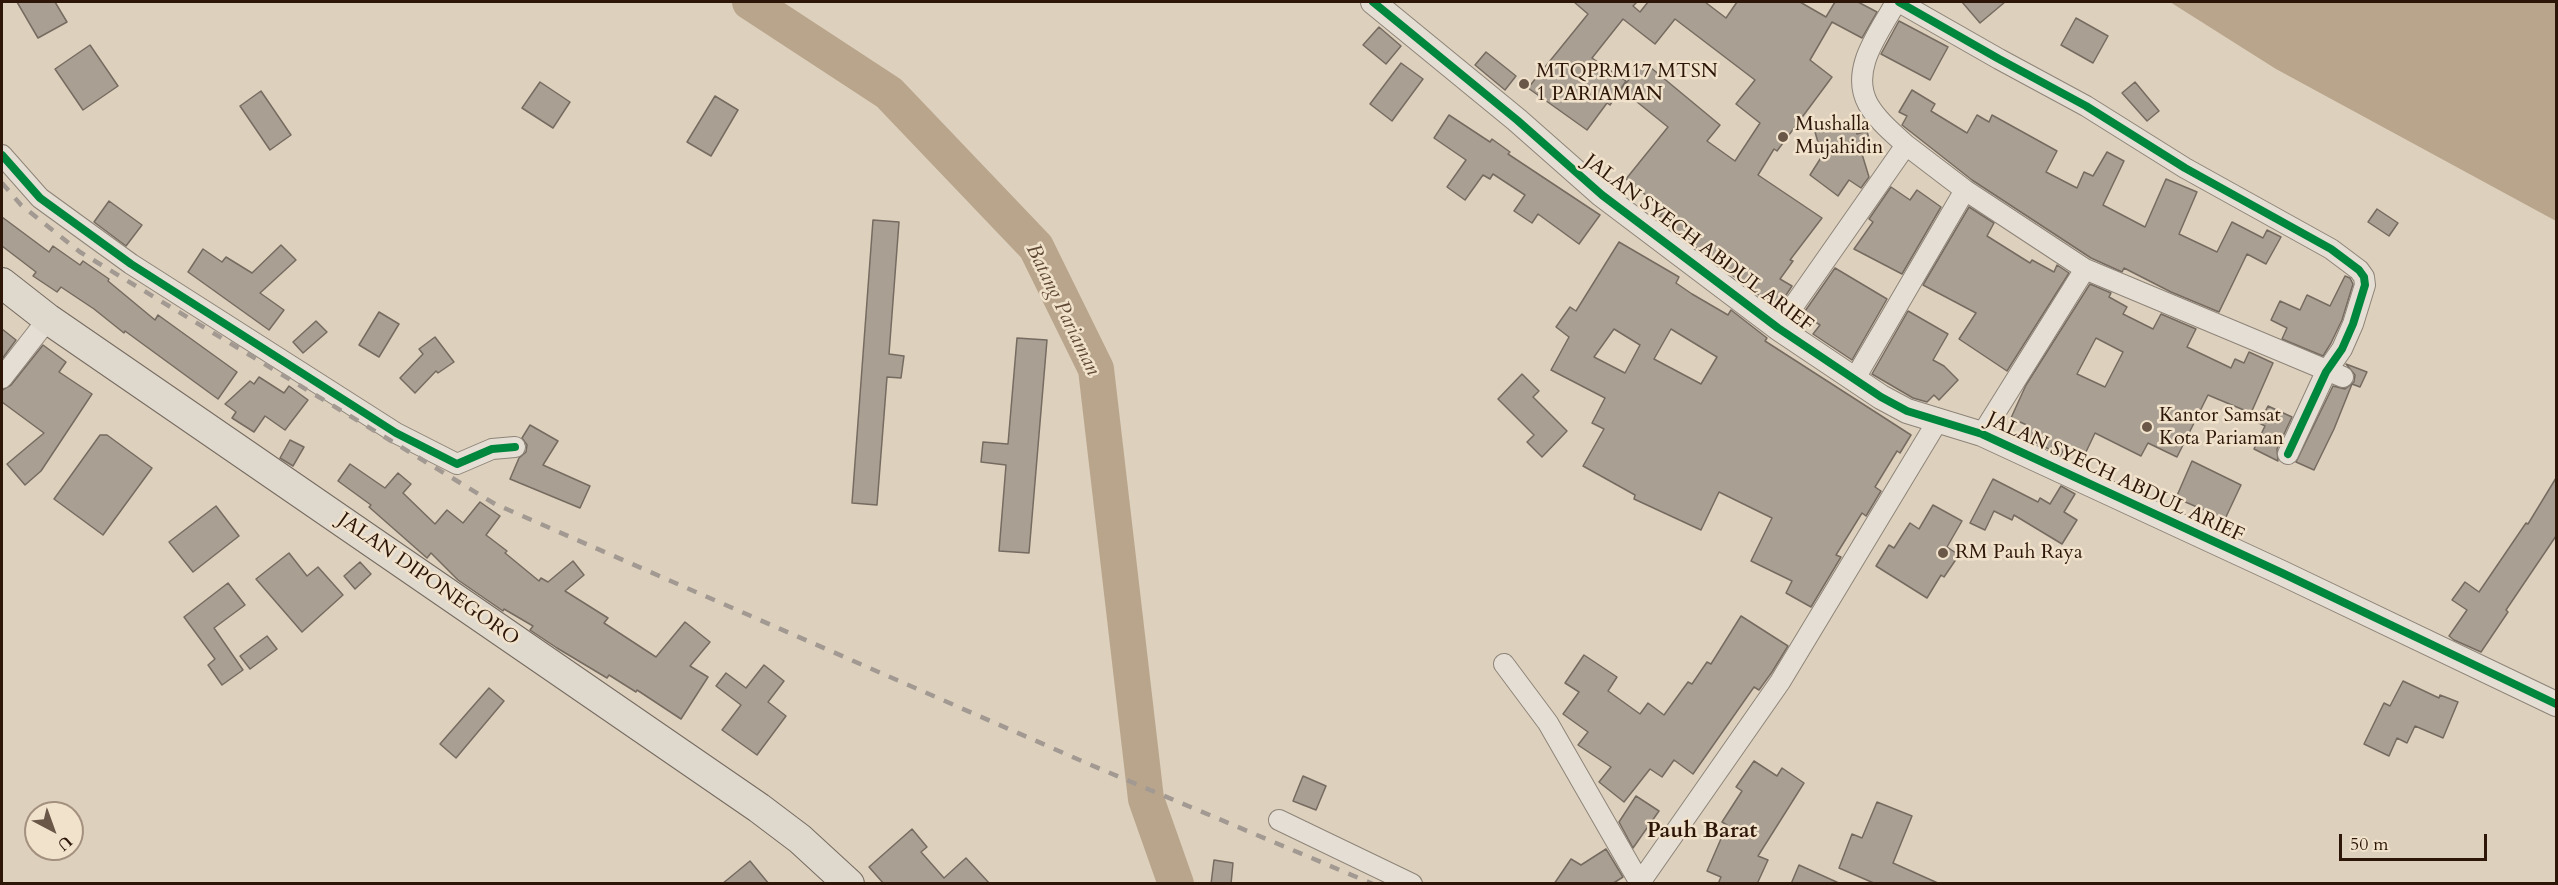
<!DOCTYPE html>
<style>
body{margin:0}
#map{position:relative;width:2558px;height:885px;overflow:hidden;background:#ddd0bd;font-family:Cardo,serif}
canvas{display:block}
.frame{position:absolute;inset:0;border:3px solid #2d1608;pointer-events:none}
.north{position:absolute;left:24px;top:801px;width:60px;height:60px;box-sizing:border-box;background:#f1e2cc;border:2px solid #a3907e;border-radius:50%;rotate:139deg;font-size:16px;font-weight:700;line-height:24px;text-align:center;color:#2d1608}
.north::after{content:'';display:block;margin:auto;width:21px;height:27px;background:#6b5747;clip-path:polygon(50% 0,100% 100%,50% 72%,0 100%)}
.scale{position:absolute;left:2339px;top:834px;width:148px;height:27px;box-sizing:border-box;border:3px solid #2d1608;border-top:0;padding-left:8px;font-size:18px;line-height:21px;white-space:nowrap;color:#2d1608;-webkit-text-stroke:4px #f1e2cc;paint-order:stroke}
</style>
<div id="map">
<canvas width="2558" height="885"></canvas>
<div class="frame"></div>
<div class="north">U</div>
<div class="scale">50 m</div>
</div>
<script>
const ctx = document.querySelector('canvas').getContext('2d');
ctx.lineJoin = 'round';
function fillPath(path, color) { ctx.fillStyle = color; ctx.fill(path, 'evenodd'); }
function stroke(path, color, width, dash) { ctx.strokeStyle = color; ctx.lineWidth = width; ctx.lineCap = dash ? 'butt' : 'round'; ctx.setLineDash(dash || []); ctx.stroke(path); }
function write(font, color, halo, rows, align = 'center') {
  ctx.font = font + ' Cardo,serif'; ctx.lineWidth = 5; ctx.setLineDash([]); ctx.textBaseline = 'middle'; ctx.strokeStyle = halo; ctx.fillStyle = color; for (const [text, x, y, turn = 0] of rows) {
    ctx.save(); ctx.translate(x, y); ctx.rotate((+turn || 0) * Math.PI / 180); ctx.textAlign = isNaN(turn) ? turn : align; if (halo) ctx.strokeText(text, 0, 0); ctx.fillText(text, 0, 0); ctx.restore();
  }
}
fillPath(new Path2D(`
 M2170,2H2556V221L2276,69Z`), '#b9a58c');
stroke(new Path2D(`
 M750,2L889,93L1036,247L1096,369L1146,799L1176,884`), '#b9a58c', 36);
const building = new Path2D(`
 M17,2H55L67,22L38,38Z
 M1574,2H1637L1633,6L1640,12L1648,2H1705L1726,18L1737,2H1800L1826,17L1835,2H1858L1877,12L1862,38L1832,22L1810,60L1832,77L1777,151L1774,149L1758,175L1822,218L1790,260L1793,261L1780,279L1792,286L1777,309L1658,219L1664,210L1626,179L1668,127L1621,89L1644,62L1720,125L1707,141L1735,161L1760,123L1736,104L1755,80L1675,19L1655,44L1623,19L1592,58L1626,81L1610,105L1607,103L1587,130L1528,88L1588,14Z
 M1962,2H2005L1980,23Z
 M2076,18L2108,36L2093,63L2061,45Z
 M1899,21L1948,47L1930,80L1881,54Z
 M1379,27L1401,46L1386,64L1363,45Z
 M90,45L118,86L83,110L55,69Z
 M1486,52L1516,76L1505,90L1475,65Z
 M1401,63L1423,79L1392,121L1370,104Z
 M540,82L570,102L553,128L522,108Z
 M2135,82L2159,111L2147,121L2122,93Z
 M1912,90L1935,104L1931,111L1967,133L1977,115L1989,122L1992,115L2057,151L2046,172L2077,188L2084,172L2093,176L2107,152L2124,161L2103,205L2145,227L2166,179L2197,192L2179,234L2217,252L2232,222L2263,238L2267,230L2281,237L2266,264L2247,254L2219,312L2171,292L2124,268L2122,272L2091,258L1972,180L1902,125L1907,116L1899,112Z
 M261,91L291,135L270,150L240,106Z
 M715,96L738,110L711,156L687,142Z
 M1449,115L1490,142L1492,139L1510,152L1508,154L1600,215L1579,244L1538,214L1532,223L1514,211L1525,195L1493,174L1490,179L1483,175L1465,200L1447,187L1466,160L1434,138Z
 M1853,121L1857,134L1867,131L1872,151L1862,154L1869,177L1861,188L1849,180L1838,196L1810,175L1822,156L1815,132Z
 M1891,187L1910,200L1917,190L1941,207L1902,274L1854,249L1873,222L1869,219Z
 M109,201L142,225L126,246L94,222Z
 M1969,207L1994,223L1987,236L2030,263L2032,260L2054,272L2057,265L2069,273L2007,371L1959,339L1976,313L1923,285Z
 M2377,209L2398,223L2389,236L2368,222Z
 M2,217L49,252L53,246L80,265L83,261L109,279L108,281L155,320L158,315L237,372L218,399L125,331L124,333L94,309L61,287L57,292L33,276L36,272L2,246Z
 M873,220L899,222L889,354L904,356L901,378L887,377L877,505L852,503Z
 M1619,242L1679,277L1676,283L1692,294L1728,315L1731,310L1767,338L1765,341L1911,435L1900,453L1897,451L1875,487L1881,491L1866,516L1862,513L1836,555L1841,557L1811,607L1786,593L1792,581L1751,561L1772,518L1719,492L1701,530L1634,499L1635,495L1583,466L1604,429L1592,423L1605,398L1551,370L1569,337L1556,327L1570,307L1576,311ZM1614,329L1640,345L1625,373L1594,357ZM1671,329L1717,357L1701,384L1654,359Z
 M281,245L296,260L260,293L284,310L269,330L188,272L203,249L222,262L226,257L252,273Z
 M1835,268L1887,299L1852,360L1813,334L1820,325L1803,314Z
 M2345,276L2350,278L2353,284L2342,320L2331,343L2323,356L2282,339L2287,328L2271,320L2280,301L2300,310L2307,295L2330,306Z
 M2090,284L2111,293L2109,297L2127,307L2123,314L2153,329L2161,314L2196,329L2187,347L2231,368L2235,359L2244,363L2249,352L2273,363L2251,413L2208,395L2177,457L2148,443L2141,456L2095,433L2085,454L2066,445L2061,455L2024,437L2029,426L2011,418L2026,385ZM2096,338L2123,352L2105,387L2077,374Z
 M1908,311L1948,334L1933,360L1944,366L1958,380L1939,400L1934,395L1927,402L1913,398L1872,374Z
 M379,312L399,324L379,357L359,345Z
 M316,321L327,332L303,353L293,342Z
 M2,329L16,340L2,359Z
 M435,337L454,362L438,373L436,371L415,393L400,378L423,354L419,349Z
 M1017,338L1047,340L1029,553L999,551L1006,465L981,462L983,442L1008,444Z
 M43,345L66,362L59,372L92,394L41,471L25,485L7,464L44,433L2,402V390L11,385Z
 M2346,364L2367,372L2360,387L2352,384L2334,429L2314,470L2296,462L2333,386L2345,389L2354,382L2355,375Z
 M1522,374L1539,391L1533,397L1567,431L1542,457L1527,442L1534,435L1498,399Z
 M259,377L284,393L289,386L308,400L285,430L265,416L254,432L232,418L236,412L225,404L250,381L254,384Z
 M2268,406L2292,417L2277,449L2278,461L2254,449L2265,426L2259,423Z
 M530,425L558,441L543,465L590,486L580,508L510,479L519,458L526,452L527,445L522,438Z
 M100,435H107L152,468L103,535L54,499Z
 M290,440L304,447L293,466L280,458Z
 M2192,461L2241,485L2225,519L2176,498Z
 M350,464L385,488L398,473L411,484L403,493L435,524L447,510L463,523L480,502L500,516L486,535L507,551L505,553L539,581L541,578L548,582L573,561L584,575L565,591L608,618L604,623L656,657L685,622L710,642L690,666L708,677L681,719L637,690L636,692L609,675L607,678L557,648L530,630L533,626L504,609L503,611L458,580L431,553L427,558L369,507L371,505L338,481Z
 M2556,478V536L2506,610L2508,612L2481,652L2454,640L2449,636L2467,610L2452,600L2465,582L2479,592L2526,523L2528,524Z
 M1993,479L2038,502L2040,498L2050,504L2061,486L2075,494L2064,512L2077,520L2062,544L2014,515L2012,520L1994,511L1985,530L1970,523Z
 M1933,505L1962,521L1947,547L1959,555L1944,577L1941,575L1927,598L1876,566L1889,545L1894,548L1910,523L1919,529Z
 M216,506L239,536L193,572L169,542Z
 M289,553L307,576L318,567L343,595L302,632L256,579Z
 M360,562L371,574L355,589L344,576Z
 M228,583L245,605L214,628L243,670L222,685L208,665L215,659L184,617Z
 M1741,616L1788,646L1772,672L1759,690L1754,687L1693,774L1674,760L1662,777L1650,769L1624,802L1599,782L1611,767L1578,745L1588,732L1563,714L1579,692L1565,683L1584,655L1617,677L1608,691L1640,714L1648,703L1664,715L1688,682L1692,684L1707,662L1711,664Z
 M267,636L277,649L250,669L240,656Z
 M764,665L784,681L768,702L786,716L757,755L722,730L741,705L716,686L726,673L746,688Z
 M2403,681L2439,698L2440,695L2458,702L2443,738L2415,726L2407,743L2397,738L2389,756L2364,744L2384,703L2390,706Z
 M489,688L504,701L456,758L440,744Z
 M1754,761L1777,776L1782,768L1804,783L1758,856L1768,860L1757,884H1718L1721,877L1707,871L1727,825L1722,822L1742,791L1736,787Z
 M1303,776L1326,786L1316,810L1293,801Z
 M1636,796L1659,811L1633,848L1619,822Z
 M1877,802L1912,816L1893,863L1940,884H1876L1839,868L1852,834L1862,838Z
 M912,829L927,847L921,852L944,878L966,858L990,884H884L869,867Z
 M1606,849L1623,877L1612,884H1554L1571,859L1581,865Z
 M1214,860L1233,863L1231,884H1211Z
 M750,861L769,884H722Z
 M1799,865L1841,884H1791Z`);
fillPath(building, '#a99f92');
stroke(building, '#766b60', 1.5);
const minor = new Path2D(`
 M1896,2C1880,32 1849,69 1868,104C1877,120 1893,133 1906,145
 M1899,2L1999,59L2086,106L2185,168L2331,249L2359,270L2364,277L2365,285L2353,324L2342,349L2326,372L2288,454
 M2,155L40,198L131,264L396,433L457,464L492,449L515,447
 M1965,190L2085,269L1982,434
 M2085,269L2343,377
 M1778,328L1906,145L1965,190L1854,380
 M2,378L48,319
 M1504,664L1548,723L1640,883
 M1279,820L1412,884
 M1639,884L1780,682L1937,422`);
const tertiary = new Path2D(`
 M1373,2L1517,120L1602,195L1778,328L1881,397L1907,411L1982,434L2282,573L2556,704`);
const primary = new Path2D(`
 M2,283L48,319L759,808L800,839L849,884`);
stroke(minor, '#8e8478', 22);
stroke(tertiary, '#8e8478', 26);
stroke(primary, '#766b60', 32);
stroke(minor, '#e4ded4', 20);
stroke(tertiary, '#e4ded4', 24);
stroke(primary, '#dfd8cd', 30);
stroke(new Path2D(`
 M2,183L21,205L80,252L495,504L1091,765L1373,884`), '#a29a92', 4.5, [10, 10]);
stroke(new Path2D(`
 M1373,2L1517,120L1602,195L1778,328L1881,397L1907,411L1982,434L2282,573L2556,704
 M1899,2L1999,59L2086,106L2185,168L2331,249L2359,270L2364,277L2365,285L2353,324L2342,349L2326,372L2288,454
 M2,155L40,198L131,264L396,433L457,464L492,449L515,447`), '#00873e', 8);
for (const [x, y, r, color] of [
 [1524,84,6,"#6b5747"],
 [1783,137,6,"#6b5747"],
 [2147,427,6,"#6b5747"],
 [1943,553,6,"#6b5747"]
]) { const dot = new Path2D(); dot.arc(x, y, r, 0, 2 * Math.PI); ctx.fillStyle = color; ctx.fill(dot); stroke(dot, '#f1e2cc', 2); }
write('20px', '#2d1608', '#f1e2cc', [
 ["MTQPRM17 MTSN",1536,72],
 ["1 PARIAMAN",1536,95],
 ["Mushalla",1795,125],
 ["Mujahidin",1795,148],
 ["Kantor Samsat",2159,416],
 ["Kota Pariaman",2159,439],
 ["RM Pauh Raya",1955,553]
], 'left');
write('20px', '#2d1608', '#f1e2cc', [
 ["JALAN SYECH ABDUL ARIEF",1698,244,37],
 ["JALAN SYECH ABDUL ARIEF",2115,478,25],
 ["JALAN DIPONEGORO",428,580,35]
]);
write('italic 21px', '#5f4834', '#f1e2cc', [
 ["Batang Pariaman",1062,310,64]
]);
write('bold 22px', '#2d1608', '#f1e2cc', [
 ["Pauh Barat",1702,832]
]);
</script>
